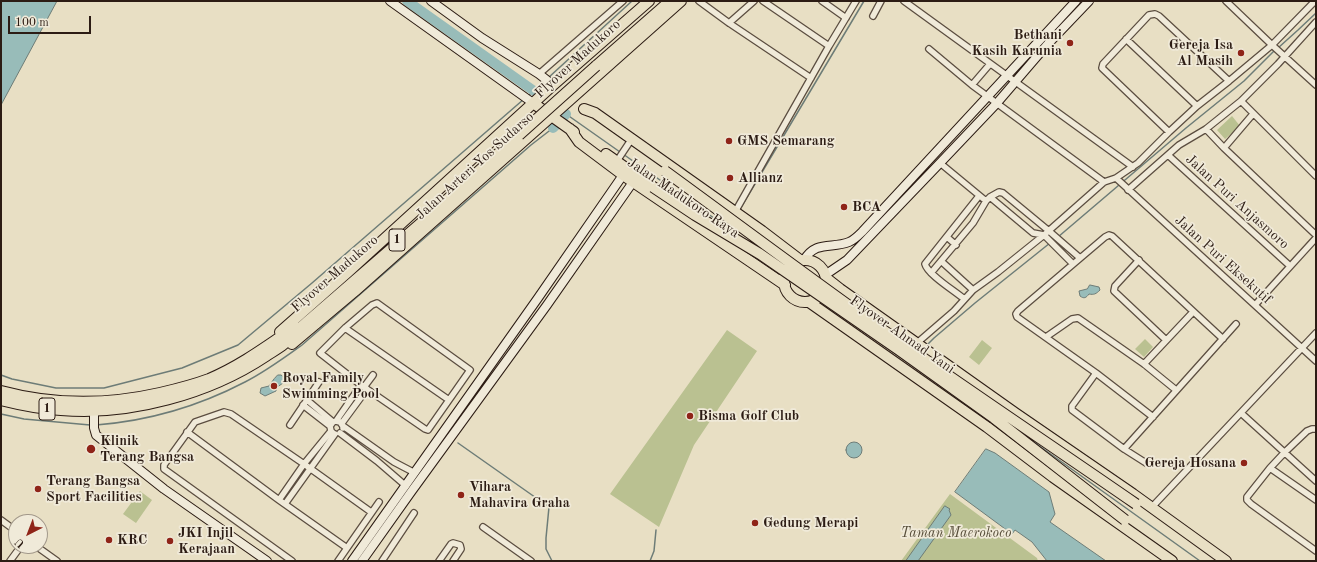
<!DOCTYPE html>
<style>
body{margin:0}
#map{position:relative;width:1317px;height:562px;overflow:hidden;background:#e8dfc4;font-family:"Old Standard TT",serif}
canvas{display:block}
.frame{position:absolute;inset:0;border:2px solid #2c1c14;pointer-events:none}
.north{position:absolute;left:8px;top:514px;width:40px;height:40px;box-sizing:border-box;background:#f0ead9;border:1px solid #a2988a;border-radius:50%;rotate:222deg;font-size:11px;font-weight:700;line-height:16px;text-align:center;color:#2c1c14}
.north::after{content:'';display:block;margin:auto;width:14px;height:18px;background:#8f2418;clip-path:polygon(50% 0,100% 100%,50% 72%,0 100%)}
.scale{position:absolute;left:8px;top:16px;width:83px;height:18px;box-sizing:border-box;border:2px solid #2c1c14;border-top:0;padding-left:5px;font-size:12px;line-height:14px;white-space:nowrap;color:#2c1c14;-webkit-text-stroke:3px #f0ead9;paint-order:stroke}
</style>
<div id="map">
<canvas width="1317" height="562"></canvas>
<div class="frame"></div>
<div class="north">U</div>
<div class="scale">100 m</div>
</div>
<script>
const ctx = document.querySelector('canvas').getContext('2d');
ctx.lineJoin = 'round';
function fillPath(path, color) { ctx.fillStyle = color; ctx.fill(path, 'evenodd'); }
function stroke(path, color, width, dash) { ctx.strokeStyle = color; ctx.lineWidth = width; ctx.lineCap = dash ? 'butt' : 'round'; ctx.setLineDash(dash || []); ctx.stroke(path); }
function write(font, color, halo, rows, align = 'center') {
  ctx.font = font + ' "Old Standard TT",serif'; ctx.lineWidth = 3.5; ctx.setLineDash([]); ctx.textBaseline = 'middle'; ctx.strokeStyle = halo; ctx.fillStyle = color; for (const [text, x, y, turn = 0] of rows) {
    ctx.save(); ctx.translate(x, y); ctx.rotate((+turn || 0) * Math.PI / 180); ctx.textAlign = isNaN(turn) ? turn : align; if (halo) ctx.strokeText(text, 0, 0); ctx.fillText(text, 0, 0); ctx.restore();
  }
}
fillPath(new Path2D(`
 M1232,116L1240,126L1225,139L1217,130Z
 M727,330L757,351L694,445L659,527L610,494Z
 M1145,339L1153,347L1144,357L1135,349Z
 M982,340L992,348L979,365L969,357Z
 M140,491L152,500L136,523L123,514Z
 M950,494L1037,558L1038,561H901Z`), '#bac191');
const water = new Path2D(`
 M1,1H57L1,105Z
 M1090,285L1099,287L1100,290C1096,294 1094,295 1089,294C1086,298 1084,299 1080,296L1079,291L1087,289Z
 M278,375H281L285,378L283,383L276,388V391L265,396L260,393L261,388L269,386L274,379Z
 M846 450a8 8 0 1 1 16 0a8 8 0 1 1-16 0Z
 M986,449L995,453L1049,492L1055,514L1050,522L1106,561H1047L1032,542L1015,530L1012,534L955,492Z
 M945,506L950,509L949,510L951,515L918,561H906Z`);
fillPath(water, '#98bcb9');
stroke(water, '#6d7c77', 1);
stroke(new Path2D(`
 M1278,48L1298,30L1316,13
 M548,78L632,1
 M528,96L543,82
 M566,114L620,152
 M623,154L738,235
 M740,209L864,1
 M1058,237L1186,128L1244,81L1275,50
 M927,345L934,338L975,303L1055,239
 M1,375L12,379L56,388H104L182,368L238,345L312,283L524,99
 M1,414L24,419L90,425
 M96,425C148,421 199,406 245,382C265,372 284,358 302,345L531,145L553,128
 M1024,435L1200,561
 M458,443L549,507L546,538V549L552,561
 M650,561L654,551L656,530`), '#6d7c77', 1.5);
stroke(new Path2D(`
 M407,1L534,91
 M553,128L560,121L566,114`), '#98bcb9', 10);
const street = new Path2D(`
 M699,1L729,23L811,78
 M763,1L829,46
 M822,1L846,18
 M904,1L1133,167
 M1226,1L1272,45L1316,85
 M873,16L881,1
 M729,23L754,1
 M1126,39L1197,106
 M929,49L972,85L1104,182
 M539,74L623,1
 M972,85L990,64
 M1241,101L1316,176
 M1206,129L1224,148L1316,235
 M1169,132L1102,68L1103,64L1149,15L1155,14L1159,16L1229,81
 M1224,148L1253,114
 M1168,155L1290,266
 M617,161L629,143
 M940,163L986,201
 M1116,178L1316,361
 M1128,190L1179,145L1206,129L1241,101L1278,64L1316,22
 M990,197L1033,233L1044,235L1073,264
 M735,212L829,46L856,1
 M947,237L956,245
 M1139,260L1115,286L1114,291L1166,340
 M941,261L973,290
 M931,273L973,223L986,201L990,197L999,192L1003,193L1049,231L1080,258
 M964,299C955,291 928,275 925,264L979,196
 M377,303L470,370L428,430L425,429L361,385L320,353L345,328L372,305Z
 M1255,305L1316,238
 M345,328L449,400
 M1046,337L1072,319L1078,318L1144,364L1176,390
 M917,343L954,311L973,290L998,272L1044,235L1104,182L1116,178L1138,163L1169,132L1197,106L1229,81L1272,45L1315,1
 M1144,364L1193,312
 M1096,373L1072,406V410L1124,449L1146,463
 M364,387L373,375
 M307,400L333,422L336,421L340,422L343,426V428
 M303,405L330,426
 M1241,413L1316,481
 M1153,417L1096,373L1017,317L1016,314L1018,311L1105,237L1109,235L1112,236L1223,339
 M336,421L361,385
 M333,422L330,426L331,431L333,433
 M342,423L367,389
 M290,425L319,382
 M343,426L394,462L415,473
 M1316,429H1312L1307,431L1285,452L1270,468L1247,497V500L1251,504L1316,551
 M187,432L279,500L347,548
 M340,433L377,461L406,486
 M1124,449L1236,324
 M1270,468L1316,500
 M279,500L304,464L331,431
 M285,504L335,434
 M1152,507L1316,333
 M1,520L16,531
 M483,527L531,561
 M36,546L57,561
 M10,561L21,546
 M292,561L164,469V465L195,422L224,412L231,414L304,464L371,512
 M338,561L379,502
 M382,561L414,513
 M439,561L451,544L453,543L460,545L461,549L453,561`);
const secondary = new Path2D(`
 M390,1L533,103
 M431,1L482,38L539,74L553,85
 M804,260C816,240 832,249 849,242C854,240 858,236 862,232L1076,1
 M825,275L847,260L940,163L997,103L1046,46L1089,1
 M94,411V428L96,435L164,489L267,561
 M352,561L538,298L623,175
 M362,561L411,492L547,305L633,182`);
const highway = new Path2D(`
 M596,66L670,1
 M533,103L574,132
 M584,109L595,113L762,231L800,260
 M570,129L579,142L623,175L785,285
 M606,154L653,187
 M784 281a21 21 0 1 1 42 0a21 21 0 1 1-42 0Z
 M826,278L840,289L1015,413L1133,494L1226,561
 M809,302L987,427L1053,477L1172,561
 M280,332L348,272L553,85L649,1
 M292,344L355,291L681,1
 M1,391C53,405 107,405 160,393C177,389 193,385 209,379C240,366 267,346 295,327
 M1,400C21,405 41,409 61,410C129,416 209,394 266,356C272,352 278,349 284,344C290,339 295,333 301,327L421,223L519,135`);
stroke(street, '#5b4d40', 8);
stroke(secondary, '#2c1c14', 10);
stroke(highway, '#2c1c14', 12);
stroke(street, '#f0ead9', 5.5);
stroke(secondary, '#f0ead9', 8);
stroke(highway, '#e8dfc4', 10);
const highwayBridge = new Path2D(`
 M519,135L596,66
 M665,171C728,217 791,264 855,310C947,376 1042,439 1136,504
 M653,187L695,215L760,254L899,350L994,418L1125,520`);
stroke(highwayBridge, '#2c1c14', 12, []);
stroke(highwayBridge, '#e8dfc4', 10);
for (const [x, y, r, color] of [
 [1070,43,4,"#8f2418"],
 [1241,53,4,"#8f2418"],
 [729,141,4,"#8f2418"],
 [730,178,4,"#8f2418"],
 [844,207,4,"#8f2418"],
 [274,386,4,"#8f2418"],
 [690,416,4,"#8f2418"],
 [91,449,5,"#8f2418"],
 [1244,463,4,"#8f2418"],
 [38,489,4,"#8f2418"],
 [461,495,4,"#8f2418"],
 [755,523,4,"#8f2418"],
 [109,540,4,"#8f2418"],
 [170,541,4,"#8f2418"]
]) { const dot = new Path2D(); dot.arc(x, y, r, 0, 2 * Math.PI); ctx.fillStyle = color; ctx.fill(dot); stroke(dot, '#f0ead9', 1.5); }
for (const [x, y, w] of [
 [397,240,16],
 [47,409,16]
]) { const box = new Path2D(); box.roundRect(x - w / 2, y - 11, w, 22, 3); ctx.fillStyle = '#f0ead9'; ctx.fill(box); stroke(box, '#2c1c14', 1); }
write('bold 13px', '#2c1c14', null, [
 ["1",397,240],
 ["1",47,409]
]);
write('bold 14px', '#2c1c14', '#f0ead9', [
 ["Bethani",1062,35,"right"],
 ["Kasih Karunia",1062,51,"right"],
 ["Gereja Isa",1233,45,"right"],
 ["Al Masih",1233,61,"right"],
 ["GMS Semarang",737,141],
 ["Allianz",738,178],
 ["BCA",852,207],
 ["Royal Family",282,378],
 ["Swimming Pool",282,394],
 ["Bisma Golf Club",698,416],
 ["Klinik",100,441],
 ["Terang Bangsa",100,457],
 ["Gereja Hosana",1236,463,"right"],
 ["Terang Bangsa",46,481],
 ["Sport Facilities",46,497],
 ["Vihara",469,487],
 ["Mahavira Graha",469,503],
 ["Gedung Merapi",763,523],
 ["JKI Injil",178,533],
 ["Kerajaan",178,549],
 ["KRC",117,540]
], 'left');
write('14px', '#2c1c14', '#f0ead9', [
 ["Flyover Madukoro",578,59,-42],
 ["Jalan Arteri Yos Sudarso",475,166,-42],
 ["Jalan Madukoro Raya",683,198,34],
 ["Jalan Puri Anjasmoro",1237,202,42],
 ["Jalan Puri Eksekutif",1223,260,42],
 ["Flyover Madukoro",335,274,-41],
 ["Flyover Ahmad Yani",902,335,35]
]);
write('italic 14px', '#574e3a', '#f0ead9', [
 ["Taman Maerokoco",956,533]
]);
</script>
